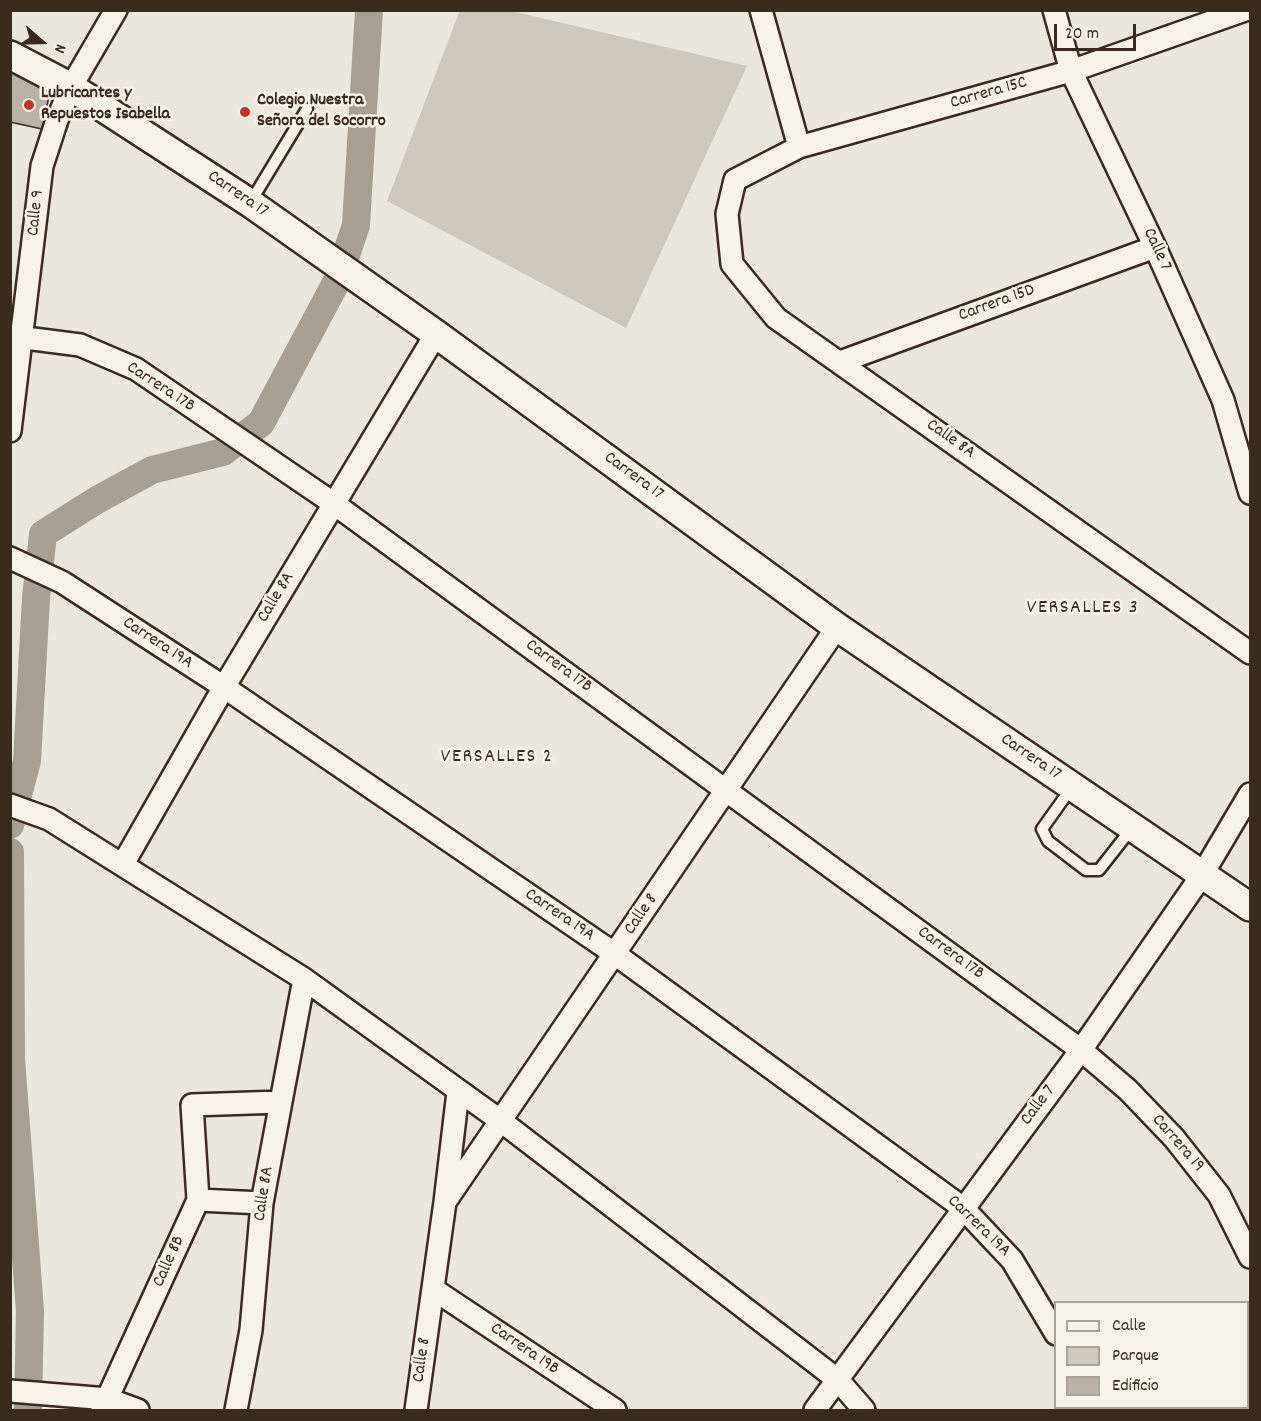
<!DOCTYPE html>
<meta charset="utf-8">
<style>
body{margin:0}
#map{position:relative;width:1261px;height:1421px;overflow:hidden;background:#ece7dc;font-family:Dekko,sans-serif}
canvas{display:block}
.frame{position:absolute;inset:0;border:12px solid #3b2a1e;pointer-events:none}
.legend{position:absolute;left:1054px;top:1301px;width:195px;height:108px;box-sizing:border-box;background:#f7f3e8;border:2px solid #aca397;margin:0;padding:8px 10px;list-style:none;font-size:18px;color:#3b2a1e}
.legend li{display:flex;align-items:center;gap:12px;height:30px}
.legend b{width:30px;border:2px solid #aca397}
.north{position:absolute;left:12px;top:12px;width:60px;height:60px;-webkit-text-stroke:4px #f7f3e8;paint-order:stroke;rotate:110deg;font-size:16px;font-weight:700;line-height:24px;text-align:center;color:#3b2a1e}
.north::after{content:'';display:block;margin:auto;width:21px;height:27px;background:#3b2a1e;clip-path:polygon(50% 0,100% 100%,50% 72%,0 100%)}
.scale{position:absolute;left:1054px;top:24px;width:82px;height:27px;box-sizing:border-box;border:3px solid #3b2a1e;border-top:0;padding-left:8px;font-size:18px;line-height:21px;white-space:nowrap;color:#3b2a1e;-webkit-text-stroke:4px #f7f3e8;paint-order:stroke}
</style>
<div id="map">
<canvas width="1261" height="1421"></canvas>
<div class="frame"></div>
<ul class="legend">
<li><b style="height:8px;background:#f7f3e8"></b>Calle</li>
<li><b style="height:16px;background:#cec8bc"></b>Parque</li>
<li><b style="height:16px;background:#bab2a7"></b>Edificio</li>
</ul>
<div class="north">N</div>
<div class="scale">20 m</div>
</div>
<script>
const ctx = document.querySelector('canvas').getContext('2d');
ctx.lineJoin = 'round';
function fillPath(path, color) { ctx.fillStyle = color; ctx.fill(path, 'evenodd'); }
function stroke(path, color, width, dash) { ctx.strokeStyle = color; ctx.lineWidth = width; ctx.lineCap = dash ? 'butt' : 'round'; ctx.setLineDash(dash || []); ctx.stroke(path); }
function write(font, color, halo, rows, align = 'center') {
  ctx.font = font + ' Dekko,sans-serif'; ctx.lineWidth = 5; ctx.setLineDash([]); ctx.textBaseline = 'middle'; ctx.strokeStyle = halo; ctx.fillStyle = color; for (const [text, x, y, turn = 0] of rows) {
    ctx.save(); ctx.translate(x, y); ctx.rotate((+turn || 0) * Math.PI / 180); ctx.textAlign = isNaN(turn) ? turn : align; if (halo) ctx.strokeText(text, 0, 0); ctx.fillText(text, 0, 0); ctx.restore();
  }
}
fillPath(new Path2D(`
 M460,10L511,11L747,66L626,328L387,201Z`), '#cec8bc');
stroke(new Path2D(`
 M10,825L27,761L36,598L43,534L97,500L152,470L223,452L261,423L338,279L356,225L369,10
 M10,852L11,1059L30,1311L28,1410`), '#a89f93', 28);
const building = new Path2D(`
 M10,64L51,87L42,129L10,122Z`);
fillPath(building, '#bab2a7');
stroke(building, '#3b2a1e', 1.5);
const service = new Path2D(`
 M250,203L307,109
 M1072,787L1042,829L1048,841L1086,870H1099L1132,828`);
const minor = new Path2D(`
 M761,10L799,147
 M1054,10L1071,71L1155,247L1223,400L1250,493
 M1245,10L1071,71L799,147L735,180L727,214L732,264L776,318L1250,653
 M10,336L80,345L136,369L333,503L1081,1050L1128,1090L1174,1138L1219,1195L1250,1257
 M840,362L1155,247
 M10,431L42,166L57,120L71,87L116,10
 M10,558L62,582L224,687L615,954L963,1208L1012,1260L1056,1334
 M10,805L49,819L304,979L501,1121L838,1380L864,1410
 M123,864L224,687L436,334
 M198,1200L262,1203
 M445,1202L837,627
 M433,1289L615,1410
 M10,1391L108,1399L138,1410
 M1087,1408L1088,1410
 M102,1410L198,1200L192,1105L280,1102
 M236,1410L251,1330L262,1203L304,979
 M416,1410L445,1202L458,1092
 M815,1410L1081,1050L1202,875L1250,794`);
const tertiary = new Path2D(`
 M10,55L71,87L250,203L436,334L837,627L1250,907`);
stroke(service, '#3b2a1e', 15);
stroke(minor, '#3b2a1e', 26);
stroke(tertiary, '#3b2a1e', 32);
stroke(service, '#f7f3e8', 10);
stroke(minor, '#f7f3e8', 21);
stroke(tertiary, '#f7f3e8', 27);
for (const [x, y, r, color] of [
 [29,105,6,"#c8321e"],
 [245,112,6,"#c8321e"]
]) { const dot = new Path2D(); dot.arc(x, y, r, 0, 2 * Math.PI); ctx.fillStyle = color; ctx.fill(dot); stroke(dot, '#f7f3e8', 2); }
write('18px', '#3b2a1e', '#f7f3e8', [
 ["Carrera 15C",989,94,-16],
 ["Carrera 17",237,195,34],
 ["Calle 9",37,213,-84],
 ["Calle 7",1156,250,65],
 ["Carrera 15D",997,304,-20],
 ["Carrera 17B",160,388,33],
 ["Calle 8A",950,440,35],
 ["Carrera 17",633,477,36],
 ["Calle 8A",277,598,-59],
 ["Carrera 19A",157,644,33],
 ["Carrera 17B",558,667,36],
 ["Carrera 17",1030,758,34],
 ["Calle 8",642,915,-56],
 ["Carrera 19A",559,916,34],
 ["Carrera 17B",950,954,36],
 ["Calle 7",1039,1106,-53],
 ["Carrera 19",1177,1144,49],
 ["Calle 8A",265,1194,-82],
 ["Carrera 19A",978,1227,44],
 ["Calle 8B",170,1262,-66],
 ["Carrera 19B",524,1350,34],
 ["Calle 8",423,1360,-82]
]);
write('bold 18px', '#3b2a1e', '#f7f3e8', [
 ["Lubricantes y",41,95],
 ["Repuestos Isabella",41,116],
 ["Colegio Nuestra",257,102],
 ["Señora del Socorro",257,123]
], 'left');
ctx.letterSpacing = '1.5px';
write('20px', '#3b2a1e', '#f7f3e8', [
 ["VERSALLES 3",1083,609],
 ["VERSALLES 2",497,758]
]);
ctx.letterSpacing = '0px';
</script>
